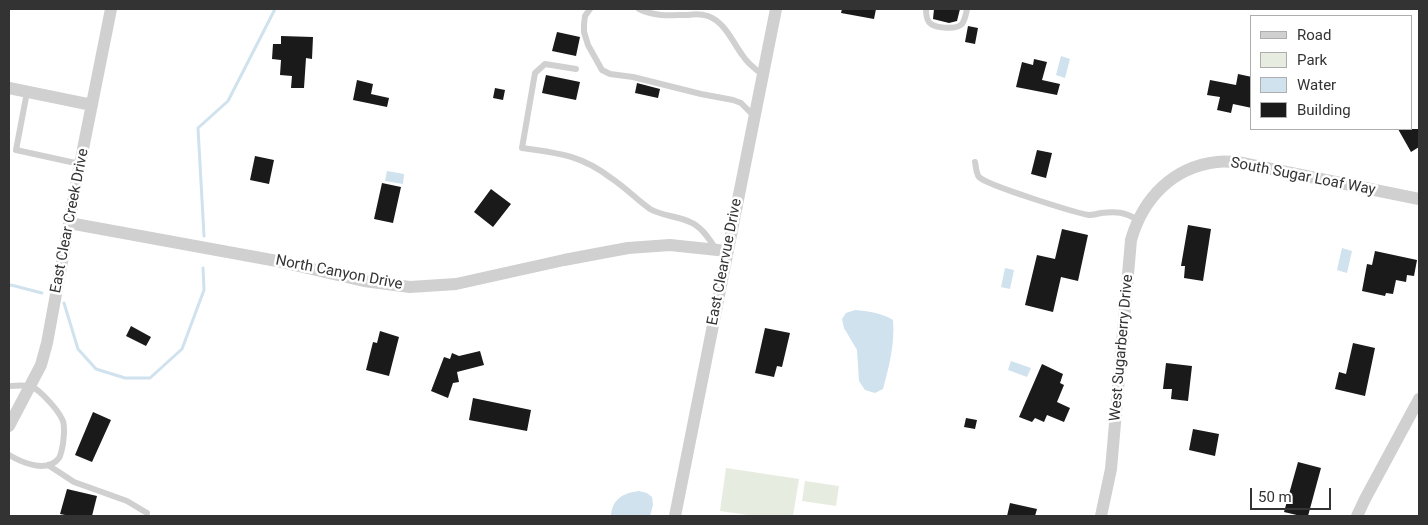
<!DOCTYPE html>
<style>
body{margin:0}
#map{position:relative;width:1428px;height:525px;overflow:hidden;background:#fff;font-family:Roboto,sans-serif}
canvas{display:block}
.frame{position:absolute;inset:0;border:10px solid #333;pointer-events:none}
.legend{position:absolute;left:1250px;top:15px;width:162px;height:115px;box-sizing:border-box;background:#fff;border:1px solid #adadad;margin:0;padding:6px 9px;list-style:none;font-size:15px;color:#333}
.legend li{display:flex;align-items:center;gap:10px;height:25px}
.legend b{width:25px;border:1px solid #adadad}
.scale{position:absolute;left:1250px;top:488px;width:81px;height:22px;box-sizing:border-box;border:2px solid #333;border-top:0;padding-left:6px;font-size:15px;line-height:18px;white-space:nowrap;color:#333;-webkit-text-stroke:4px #fff;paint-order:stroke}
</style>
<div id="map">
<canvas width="1428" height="525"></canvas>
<div class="frame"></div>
<ul class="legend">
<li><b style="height:6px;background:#d0d0d0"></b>Road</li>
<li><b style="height:14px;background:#e6ecdf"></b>Park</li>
<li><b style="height:14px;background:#cfe2ee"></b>Water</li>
<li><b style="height:14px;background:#1a1a1a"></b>Building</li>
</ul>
<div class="scale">50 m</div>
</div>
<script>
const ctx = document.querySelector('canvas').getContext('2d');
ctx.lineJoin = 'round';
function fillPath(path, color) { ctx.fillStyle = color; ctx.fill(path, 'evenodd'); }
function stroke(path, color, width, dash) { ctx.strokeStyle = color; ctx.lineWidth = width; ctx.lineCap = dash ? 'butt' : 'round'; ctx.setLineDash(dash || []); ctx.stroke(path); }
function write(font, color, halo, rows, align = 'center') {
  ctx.font = font + ' Roboto,sans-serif'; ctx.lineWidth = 5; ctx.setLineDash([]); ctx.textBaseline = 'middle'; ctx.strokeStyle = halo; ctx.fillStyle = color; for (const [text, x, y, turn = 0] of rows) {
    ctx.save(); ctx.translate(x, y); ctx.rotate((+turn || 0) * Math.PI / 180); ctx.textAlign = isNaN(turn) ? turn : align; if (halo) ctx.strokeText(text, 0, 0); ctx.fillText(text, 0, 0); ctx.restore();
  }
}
fillPath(new Path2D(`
 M726,468L799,479L793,516H755L720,511Z
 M805,481L839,486L836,506L802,501Z`), '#e6ecdf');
fillPath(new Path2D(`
 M1061,56L1070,59L1065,78L1056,75Z
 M387,171L404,174L403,184L385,181Z
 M1342,248L1352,251L1347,273L1337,270Z
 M1005,268L1014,270L1010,289L1001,287Z
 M855,310C867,311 882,313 893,320C895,344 889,366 883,389L875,393L865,390L859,381L857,350L844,328L842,319L846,313Z
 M1011,361L1031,368L1027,377L1008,370Z
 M639,491L647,493L652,497L653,505L650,516H611C612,499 623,493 639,491Z`), '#cfe2ee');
stroke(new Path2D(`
 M204,236L198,128L228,101L275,9
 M9,286L11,285L42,293
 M64,303L78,349L96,369L125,378H150L182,349L204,290L203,268`), '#cfe2ee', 3);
fillPath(new Path2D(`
 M842,9H876L874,19L841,13Z
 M934,9H960L957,21L949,23L933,19Z
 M968,26L978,28L975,44L965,42Z
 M557,32L580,37L576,56L552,51Z
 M281,36L313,37L312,59L306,58L304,88H291L292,76L280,75L281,60L272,59L273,44H281Z
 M1034,59L1047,62L1042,80L1060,84L1057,95L1016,87L1022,62L1033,65Z
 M1238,74L1252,77V108L1233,104L1231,113L1217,110L1220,97L1207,95L1210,80L1236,85Z
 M546,75L580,82L576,100L542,93Z
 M357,80L373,84L371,94L389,98L387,107L353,100Z
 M637,83L660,89L658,98L635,93Z
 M495,88L505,90L503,100L493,98Z
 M1398,129H1419V147L1411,152Z
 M1037,150L1052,153L1046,178L1031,174Z
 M255,156L274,160L269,184L250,180Z
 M382,183L401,187L393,223L374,219Z
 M491,189L511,204L493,227L474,212Z
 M1188,225L1211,229L1203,281L1184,278L1185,266H1181Z
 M1062,229L1088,235L1078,281L1061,277L1053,312L1025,305L1037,255L1055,259Z
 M1375,251L1417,260L1414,276L1407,275L1406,282L1396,280L1393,294L1386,293L1385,296L1362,291L1367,264L1372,265Z
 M131,326L151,337L146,346L126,336Z
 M765,328L790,333L782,367L777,366L774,377L755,373Z
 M380,331L399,337L389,376L366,370L373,342L377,343Z
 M1353,343L1375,348L1365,396L1335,389L1339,372L1346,374Z
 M480,351L484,365L457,372L459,382L453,383L448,398L431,391L444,357L450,359L452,353L459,356Z
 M1166,363L1192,366L1188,401L1171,399L1172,389H1163Z
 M1042,364L1063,374L1060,383L1064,385L1057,402L1070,408L1064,422L1047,415L1044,422L1035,418L1032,422L1019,417Z
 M473,398L531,410L527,431L469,420Z
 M93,412L111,420L92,462L75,455Z
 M966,418L977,420L975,429L964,427Z
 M1193,429L1219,434L1215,456L1189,450Z
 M1298,462L1321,468L1308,516H1301L1284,512Z
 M67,489L97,496L92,516H70L60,514Z
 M1010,503L1037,509L1035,516H1007Z`), '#1a1a1a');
stroke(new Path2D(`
 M590,9L585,16L584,24V32L588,45L602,70L610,74L633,77L701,94L733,100L741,103L754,116
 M639,9C655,17 671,15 688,15C694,14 702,14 708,16C725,22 733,43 743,56C748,64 755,69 763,75
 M926,9C926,13 926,21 931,24C937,28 956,30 962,24C965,20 966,14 967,9
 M576,69L545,64L535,73L522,148C559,153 581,155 611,178C625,187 637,200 650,209C662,216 678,216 690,222C702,227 709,239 716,249
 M27,92L16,150L80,164
 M975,162C976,167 976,173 979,177C986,185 1076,213 1089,215C1093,215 1097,214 1101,213C1117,211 1124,212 1138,220
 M9,386C15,386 22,385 28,386C34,386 40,392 44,396C51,403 59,411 63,421C65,427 64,436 63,444C62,448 61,455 59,458C47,474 21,462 9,455
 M48,465L74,482L127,501L147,513`), '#d0d0d0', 6);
stroke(new Path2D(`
 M9,88L92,105
 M69,223L277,261L364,281L410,287L456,284L564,260L628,248L670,245L727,251
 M9,426L41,365L47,343L80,164L111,9
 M675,516L776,9
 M1101,516L1111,469L1131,240C1143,198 1173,167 1217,162C1224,161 1230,162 1237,162L1419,199
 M1357,516L1365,499L1419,399`), '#d0d0d0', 12);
write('15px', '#333', '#fff', [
 ["South Sugar Loaf Way",1303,177,11],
 ["East Clear Creek Drive",70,221,-79],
 ["East Clearvue Drive",725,262,-79],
 ["North Canyon Drive",339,273,11],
 ["West Sugarberry Drive",1122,348,-85]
]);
</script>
